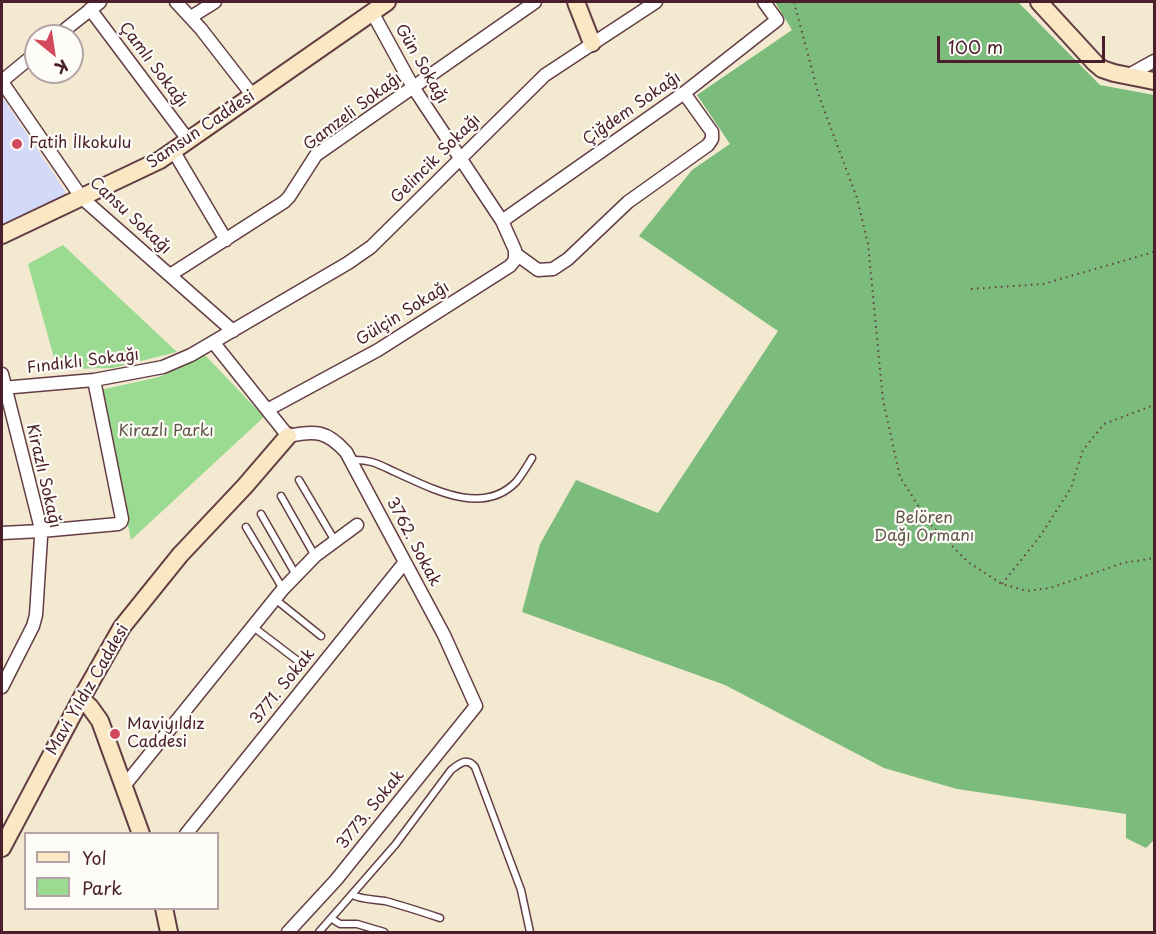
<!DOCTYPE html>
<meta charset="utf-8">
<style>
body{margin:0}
#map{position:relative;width:1156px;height:934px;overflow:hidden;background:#f3e8d0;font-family:"Playpen Sans",sans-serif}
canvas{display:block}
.frame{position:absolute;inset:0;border:3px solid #4a1f2b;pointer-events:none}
.legend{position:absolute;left:24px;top:832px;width:195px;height:78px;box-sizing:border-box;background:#fdfcf7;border:2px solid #b5a4a5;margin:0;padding:8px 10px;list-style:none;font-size:18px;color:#4a1f2b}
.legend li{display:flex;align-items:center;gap:12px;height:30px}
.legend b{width:30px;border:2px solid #b5a4a5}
.north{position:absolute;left:24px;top:24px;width:60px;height:60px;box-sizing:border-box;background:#fdfcf7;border:2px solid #b5a4a5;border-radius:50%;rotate:150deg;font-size:16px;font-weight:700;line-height:24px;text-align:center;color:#4a1f2b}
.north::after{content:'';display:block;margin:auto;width:21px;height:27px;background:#d1495b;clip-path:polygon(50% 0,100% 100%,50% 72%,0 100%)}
.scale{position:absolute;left:937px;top:36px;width:168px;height:27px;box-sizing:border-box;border:3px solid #4a1f2b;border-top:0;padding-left:8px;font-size:18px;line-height:21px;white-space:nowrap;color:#4a1f2b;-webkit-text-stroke:4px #fdfcf7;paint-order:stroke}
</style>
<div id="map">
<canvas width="1156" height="934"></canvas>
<div class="frame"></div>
<ul class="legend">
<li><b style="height:8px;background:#fae7c3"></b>Yol</li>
<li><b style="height:16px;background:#9adb91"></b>Park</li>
</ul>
<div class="north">K</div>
<div class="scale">100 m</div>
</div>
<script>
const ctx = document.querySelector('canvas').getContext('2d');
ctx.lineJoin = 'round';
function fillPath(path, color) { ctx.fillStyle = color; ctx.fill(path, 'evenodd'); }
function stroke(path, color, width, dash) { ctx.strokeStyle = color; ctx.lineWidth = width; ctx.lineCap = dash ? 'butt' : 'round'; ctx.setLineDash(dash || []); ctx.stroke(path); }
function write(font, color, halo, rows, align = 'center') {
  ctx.font = font + ' "Playpen Sans",sans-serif'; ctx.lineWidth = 4.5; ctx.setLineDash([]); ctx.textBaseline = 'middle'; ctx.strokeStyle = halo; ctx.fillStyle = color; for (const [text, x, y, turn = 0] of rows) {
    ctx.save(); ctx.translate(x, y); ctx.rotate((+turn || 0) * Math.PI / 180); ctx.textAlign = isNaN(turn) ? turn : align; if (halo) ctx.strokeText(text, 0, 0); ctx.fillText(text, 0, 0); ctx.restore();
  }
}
fillPath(new Path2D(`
 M2,97L65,191V196L2,225Z`), '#d3d9f9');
fillPath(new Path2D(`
 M63,245L177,352L113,368L57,369L28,264Z
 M205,355L264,417L131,540L100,390L159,377Z`), '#9adb91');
fillPath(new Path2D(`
 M775,2H1018L1100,85L1154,95V840L1146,848L1126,838V814L957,789L884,768L725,685L522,612L540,544L576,480L658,513L778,331L639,236L692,170L730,144L697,95L792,30Z`), '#7bbb7b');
const lane = new Path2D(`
 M351,460C370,459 378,464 395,472C431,488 482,517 516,482C522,475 527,466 532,458
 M299,480L335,541
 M281,496L315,556
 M261,514L296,575
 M246,527L283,589
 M275,599L321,636
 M252,626L298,661
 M353,895C363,900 374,899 385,901C404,906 422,912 440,918
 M332,919L340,924H357L384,932
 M319,932L395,845L451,770C460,763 467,757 475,767L521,890L530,932`);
const street = new Path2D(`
 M176,2L201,29L253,96
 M90,9L189,141
 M191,17L215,2
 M57,36L100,2
 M1127,76L1154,61
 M2,81L36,53
 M2,82L82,198L233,331
 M174,152L226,240
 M502,221L684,93L777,20L764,2
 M516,254L538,270L553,269L568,259L628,202L708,145L712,139V132L684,93
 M170,275L284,202L289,197L316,155L535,2
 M213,342L288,436C316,430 327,431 346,452L444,635L476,706L336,880L288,932
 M2,374L40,525L41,537L36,615L33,626L2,687
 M2,388L94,380L163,367L191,355L348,263L371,247L545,75L656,2
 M267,410L378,350L510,266L515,260V250L502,221L413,87L372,12
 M2,533L41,531L118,524L121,522L122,519L94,380
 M124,786L283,589L315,556L357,525
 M186,834L405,562`);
const secondary = new Path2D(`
 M576,2L592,43
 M1039,2L1095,63L1102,69L1114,73L1154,81
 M2,235L160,160L387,2
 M81,699L90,707L100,721L141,834
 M2,848L81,699L122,627L180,555L245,486L288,436
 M164,908L169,932`);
stroke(lane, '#633d44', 9);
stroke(street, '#633d44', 15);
stroke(secondary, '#633d44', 20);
stroke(new Path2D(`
 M794,2L819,96L857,198L868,244L883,400L900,477L929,523L968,562L1002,584L1027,591L1050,588L1123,563L1154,558
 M971,289L1043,284L1154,252
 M1002,584L1041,535L1071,488L1083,450L1104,424L1154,405`), '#633d44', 2, [1.5, 4.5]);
stroke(lane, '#fff', 6);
stroke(street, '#fff', 12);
stroke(secondary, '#fae7c3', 16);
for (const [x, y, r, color] of [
 [17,144,6,"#d1495b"],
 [115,734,6,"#d1495b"]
]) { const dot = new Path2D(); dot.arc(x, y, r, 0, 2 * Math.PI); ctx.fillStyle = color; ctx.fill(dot); stroke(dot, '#fdfcf7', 2); }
write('16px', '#4a1f2b', '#fdfcf7', [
 ["Gün Sokağı",421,64,60],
 ["Çamlı Sokağı",153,65,53],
 ["Çiğdem Sokağı",632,109,-35],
 ["Gamzeli Sokağı",353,112,-37],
 ["Samsun Caddesi",201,130,-34],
 ["Gelincik Sokağı",436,159,-45],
 ["Cansu Sokağı",130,216,43],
 ["Gülçin Sokağı",403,314,-32],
 ["Fındıklı Sokağı",83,362,-7],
 ["Kirazlı Sokağı",43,476,77],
 ["3762. Sokak",413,542,62],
 ["3771. Sokak",283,687,-51],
 ["Mavi Yıldız Caddesi",88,690,-60],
 ["3773. Sokak",371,810,-51]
]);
write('16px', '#4a1f2b', '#fdfcf7', [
 ["Fatih İlkokulu",29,144],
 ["Maviyıldız",127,725],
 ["Caddesi",127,743]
], 'left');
write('16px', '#62574a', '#fdfcf7', [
 ["Kirazlı Parkı",166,432],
 ["Belören",924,519],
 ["Dağı Ormanı",924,537]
]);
</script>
